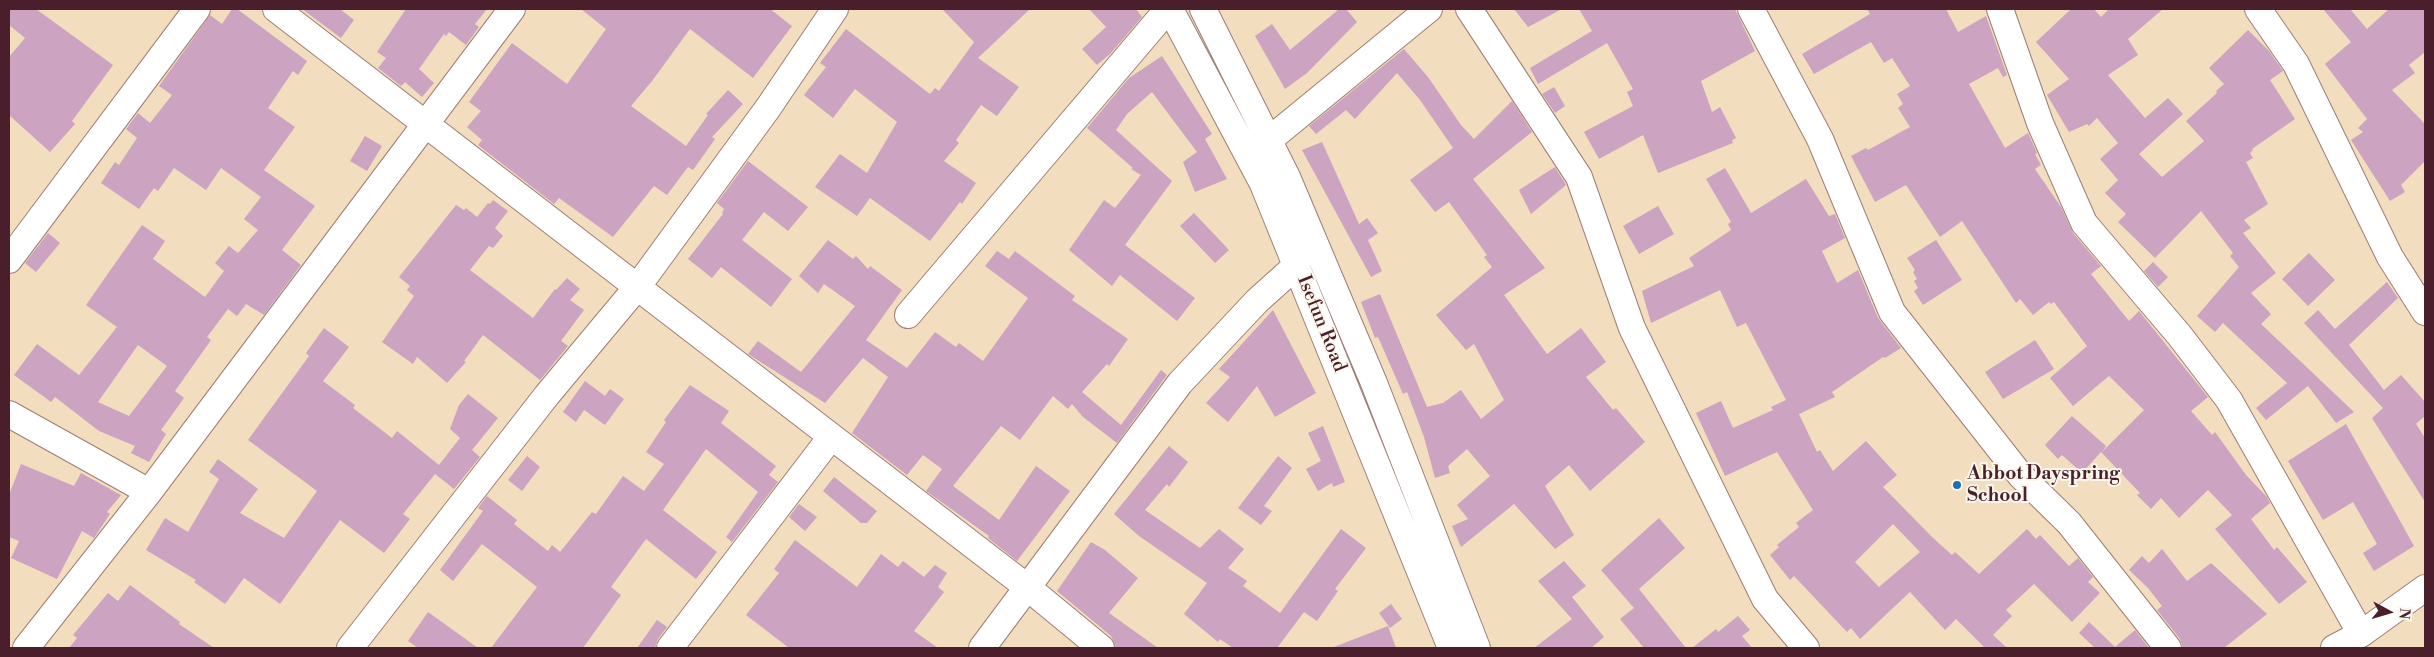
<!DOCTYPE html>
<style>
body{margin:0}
#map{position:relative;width:2434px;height:657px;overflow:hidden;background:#f2ddbf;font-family:"Libre Bodoni",serif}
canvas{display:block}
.frame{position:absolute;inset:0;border:10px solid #4a1f2b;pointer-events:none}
.north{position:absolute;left:2364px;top:587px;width:50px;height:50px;-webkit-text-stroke:4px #fbf7ec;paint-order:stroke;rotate:96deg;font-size:14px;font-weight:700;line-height:20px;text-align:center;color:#4a1f2b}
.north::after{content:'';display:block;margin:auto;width:18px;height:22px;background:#4a1f2b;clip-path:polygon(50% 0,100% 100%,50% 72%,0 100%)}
</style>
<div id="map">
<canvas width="2434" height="657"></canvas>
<div class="frame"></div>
<div class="north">N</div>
</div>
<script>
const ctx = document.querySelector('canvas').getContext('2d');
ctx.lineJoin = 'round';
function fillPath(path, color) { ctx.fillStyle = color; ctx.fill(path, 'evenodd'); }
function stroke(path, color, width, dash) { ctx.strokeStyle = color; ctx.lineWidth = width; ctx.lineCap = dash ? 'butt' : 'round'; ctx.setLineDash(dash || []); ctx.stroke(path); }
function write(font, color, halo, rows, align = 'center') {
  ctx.font = font + ' "Libre Bodoni",serif'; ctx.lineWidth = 4; ctx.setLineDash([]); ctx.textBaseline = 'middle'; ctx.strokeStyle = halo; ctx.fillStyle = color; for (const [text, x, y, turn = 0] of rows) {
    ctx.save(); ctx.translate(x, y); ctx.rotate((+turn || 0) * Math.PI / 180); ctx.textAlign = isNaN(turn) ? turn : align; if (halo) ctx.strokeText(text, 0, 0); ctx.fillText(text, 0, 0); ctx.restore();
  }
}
fillPath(new Path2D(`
 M9,9H36L113,65L72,121L75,124L50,152L9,115V57L25,38L9,25Z
 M232,9H237L307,61L298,75L293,71L268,108L295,127L264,170L315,206L282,250L301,265L264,315L246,304L237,316L228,309L207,337L211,340L175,391L184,398L161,430L166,434L149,462L131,453L135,446L99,431L55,397L51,402L14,375L37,344L79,375L117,327L86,305L142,225L165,241L153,259L205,297L224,271L215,263L229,246L238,253L258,230L244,219L261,197L221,168L206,190L174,168L158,191L154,188L139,209L101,183L115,162L119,165L137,138L126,129L138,113L150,123L172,95L159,86L210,15L222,24ZM138,345L167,366L129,416L98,402Z
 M302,9H340L354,20L341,38Z
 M406,9H487L475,24L479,27L466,45L449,32L446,36L444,34L419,69L434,83L422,97L405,82L401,86L378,68L386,58L377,52Z
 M581,9H770L792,26L753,78L690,29L652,81L631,106L686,146L708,115L706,114L728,90L743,104L712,137L715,139L693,170L688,167L667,195L654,186L613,237L559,198L554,204L478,145L482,140L467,127L481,111L469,102L512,43L567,84L606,29Z
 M942,9H1030L978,58L1019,87L997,116L981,105L956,140L959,143L944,161L976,183L962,204L960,202L930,241L870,198L857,216L815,187L840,154L867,173L897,122L855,89L833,118L804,95L826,67L820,63L846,29L930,94L935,88L939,91L974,42Z
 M1089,9H1136L1142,17L1110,54L1097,65L1082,49L1106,27Z
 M1339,9H1346L1357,22L1307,73L1285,89L1255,36L1272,24L1290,50Z
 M1514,9H1562L1528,27Z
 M1579,9H1735L1755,51L1701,81L1712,112L1720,107L1736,138L1732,140L1733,143L1658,173L1643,135L1599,159L1584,132L1633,106L1627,92L1633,89L1607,43L1538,84L1530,68L1592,31Z
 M1867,9H1946L1958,32L1986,16L2007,75L2003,77L1998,68L1969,84L2005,148L2028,133L2037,153L2035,154L2041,165L2035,169L2061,207L2073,233L2101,266L2091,274L2129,321L2139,311L2208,397L2191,411L2212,435L2215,432L2246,475L2267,497L2270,503L2251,519L2274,550L2277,547L2307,582L2279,604L2215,529L2232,515L2208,490L2179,518L2161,498L2151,509L2137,495L2140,493L2101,452L2082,473L2062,455L2058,459L2045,445L2072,416L2106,446L2102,452L2144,410L2109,376L2073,406L2050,378L2087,346L2054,302L2051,304L2049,302L2033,315L2020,299L2016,303L1962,221L1940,237L1906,185L1875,202L1851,156L1866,148L1868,150L1910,127L1898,108L1903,104L1897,94L1910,86L1892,58L1884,63L1871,42L1814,74L1802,54L1870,14Z
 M2071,9H2094L2101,17L2109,9H2163L2128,39L2138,55L2108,75L2145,118L2168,98L2183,114L2139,154L2162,177L2204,141L2186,121L2217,93L2216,91L2224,84L2209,68L2248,30L2269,51L2283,71L2270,80L2295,119L2252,149L2253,150L2250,153L2253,158L2246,162L2268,204L2244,220L2251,228L2243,233L2276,273L2251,293L2271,314L2261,324L2354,412L2336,423L2308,386L2266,420L2256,408L2287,383L2223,323L2215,332L2197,316L2239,267L2230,256L2233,253L2201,211L2155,258L2118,222L2126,214L2105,193L2118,180L2100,159L2118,143L2097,118L2089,126L2087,124L2069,132L2047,95L2069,79L2036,42Z
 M2323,9H2350L2367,29L2389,9H2425V52L2409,65L2415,73L2392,90L2425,124V161L2401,185L2405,192L2390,201L2351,140L2363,132L2358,128L2367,119L2325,64L2351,42Z
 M1404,49L1428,77L1461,125L1474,139L1512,101L1532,132L1473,179L1545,268L1504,295L1547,354L1581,328L1606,362L1586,377L1613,410L1616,408L1645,442L1590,491L1569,465L1545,486L1574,535L1555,549L1514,504L1461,547L1452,526L1468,519L1457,505L1490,476L1467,449L1448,466L1450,473L1435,478L1424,437L1407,392L1403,394L1378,337L1375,338L1361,302L1380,294L1427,407L1443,403L1461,390L1481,419L1504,400L1474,344L1466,350L1436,315L1492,267L1484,257L1487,255L1449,202L1435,212L1410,180L1453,148L1420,100L1397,73L1355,119L1346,110L1316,134L1309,126Z
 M1162,56L1212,134L1205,139L1227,179L1195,192L1183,162L1197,152L1152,92L1127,114L1116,130L1172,181L1125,245L1195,298L1177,321L1120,275L1112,286L1069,250L1104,200L1115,208L1141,175L1131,169L1133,168L1087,128L1129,78Z
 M1554,87L1565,106L1555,113L1542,94Z
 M365,136L382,146L367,171L350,161Z
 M1322,142L1359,224L1367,218L1378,233L1368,240L1382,271L1371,277L1302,150Z
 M748,161L808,207L788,231L764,212L742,240L792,279L771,307L721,267L712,278L688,259L723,214L722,213L724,209L717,203Z
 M1555,167L1566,185L1531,214L1519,190Z
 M1725,168L1751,213L1806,179L1829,216L1835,214L1845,238L1822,251L1837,283L1858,270L1878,318L1901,348L1885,358L1883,357L1832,392L1835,397L1799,414L1817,452L1820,450L1833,471L1866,441L1897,475L1883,487L1933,538L1952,555L1955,552L1979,574L2027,529L2036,539L2040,535L2069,566L2078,558L2093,577L2088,582L2100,593L2072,622L2034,584L2006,610L2012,616L1993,635L2007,648H1985L1956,619L1945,630L1910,592L1860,639L1851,628L1847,632L1794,576L1790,580L1770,555L1779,547L1777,545L1799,527L1796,523L1813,510L1777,452L1725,476L1696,413L1721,401L1733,428L1773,410L1771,407L1786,400L1746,323L1737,327L1720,290L1651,323L1642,291L1694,266L1689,258L1731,230L1728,224L1731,222L1706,179ZM1893,524L1920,552L1879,587L1855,562Z
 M493,200L508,211L495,228L503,236L493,248L489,246L470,270L533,318L555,289L556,290L567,278L580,289L570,300L584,310L561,341L568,346L540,380L483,335L464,361L466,362L447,383L417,357L413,364L382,342L414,296L407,290L410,286L399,277L456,205L464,210L466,208L477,217L488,203L490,204Z
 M1658,206L1674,234L1639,254L1623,226Z
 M1194,213L1229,250L1215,263L1180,226Z
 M48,233L60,243L36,272L25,263Z
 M828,240L853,259L856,256L868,269L870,266L902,290L866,340L907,368L935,332L956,347L959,343L983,361L1028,298L985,266L997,251L1009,259L1015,251L1075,296L1072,300L1128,339L1109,366L1107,364L1082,392L1121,425L1161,370L1167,375L1117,443L1083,417L1072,404L1068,409L1053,396L1020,440L1001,426L953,486L999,520L1036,466L1070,491L1017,561L988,538L989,536L926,491L942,469L923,455L907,475L852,433L888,377L863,358L825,403L748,354L758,341L801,372L855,306L824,284L818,293L799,276Z
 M1936,240L1962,280L1923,305L1914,291L1918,288L1914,281L1917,279L1913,272L1915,270L1907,258Z
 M2309,253L2335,280L2308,306L2282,279Z
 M2153,262L2168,277L2158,287L2144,271Z
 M2387,282L2398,298L2349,345L2384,390L2401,375L2425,402V416L2416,424L2425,438V502L2372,418L2383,408L2304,323L2318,310L2335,329Z
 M1273,310L1316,393L1275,417L1257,386L1228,422L1206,403L1230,377L1219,369Z
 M324,328L349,347L323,381L355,405L353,408L392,438L397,431L439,465L460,438L450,429L459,405L468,394L498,418L472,450L480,457L454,489L435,474L403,514L410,519L384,553L340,520L280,604L244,578L225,604L194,582L196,580L146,550L165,518L188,532L219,479L209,472L218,459L258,489L240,513L284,538L317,491L248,440L309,356L306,353Z
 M2035,340L2054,369L2003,399L1985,372Z
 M585,381L605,396L610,389L624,399L605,425L584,410L576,422L563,412Z
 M690,385L729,411L721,423L776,466L769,475L778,482L732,542L726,537L758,492L706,449L663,510L717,552L696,579L646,539L611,587L621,595L583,648H491L537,587L482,544L453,581L440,570L483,511L478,508L487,496L517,520L514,524L548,551L552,545L560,552L592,512L596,514L623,476L644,491L664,464L646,452L666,422L664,420Z
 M2346,424L2414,546L2374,571L2363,553L2377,544L2353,502L2323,520L2288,461Z
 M1323,426L1345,482L1333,487L1332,483L1318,491L1306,469L1321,461L1308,433Z
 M1169,446L1188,462L1169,487L1167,484L1145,510L1200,548L1219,529L1244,549L1228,568L1247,581L1243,586L1280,613L1341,529L1366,548L1335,589L1338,591L1317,621L1304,612L1277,648H1233L1220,639L1218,642L1184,614L1207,583L1139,536L1114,514Z
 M527,456L540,467L522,491L508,480Z
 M1278,456L1292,468L1264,506L1272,511L1261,525L1238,508Z
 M21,464L74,486L81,473L121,495L107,512L110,514L94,538L82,531L57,579L11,558L19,541L9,537V495Z
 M834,477L877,511L867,523H861L823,491Z
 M799,504L817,517L805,531L789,517Z
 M1659,518L1685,548L1639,589L1686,648H1644L1620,619L1634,608L1601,570Z
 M795,540L857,587L881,554L898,567L903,561L924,577L935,565L947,573L938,587L944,592L914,631L938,648H789L746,615L779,573L774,569Z
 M1091,542L1105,550L1138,578L1109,613L1158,648H1116L1111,636L1057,591Z
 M2162,549L2187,581L2211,563L2267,614L2224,648H2183L2180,639L2157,610L2162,606L2148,588L2129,570L2142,556L2149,563Z
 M1564,561L1586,586L1572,597L1604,637L1591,648H1534L1572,619L1538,581Z
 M130,585L180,622L179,624L214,648H69L77,638L73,635L108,593L118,601Z
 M1391,604L1402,619L1390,628L1379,613Z
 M428,612L478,648H418L408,641Z
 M1738,616L1750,630L1742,636L1752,648H1692L1716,629L1718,632Z
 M657,620L667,627L658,639L655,648H637Z
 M2089,622L2115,647L2135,630L2149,648H2095L2079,633Z
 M1388,626L1396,648H1334V647Z`), '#cca3c1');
const minor = new Path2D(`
 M276,9L1027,587L1101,648
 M1170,9L1263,184L1451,648
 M1203,9L1287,177L1374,383L1477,648
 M1469,9L1579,177L1632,328L1765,599L1806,648
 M1751,9L1820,139L1892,312L2021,476L2069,523L2168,648
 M2000,9L2040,123L2084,223L2180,336L2229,400L2361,634
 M2258,9L2296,64L2390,257L2425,312
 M1254,148L1269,140L1429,9
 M9,260L197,9
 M908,315L1168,9
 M9,414L149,492
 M26,648L149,492L512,9
 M350,648L547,395L638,286L768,108L835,9
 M670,648L831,437
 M982,648L1180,383L1257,301L1297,265
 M2334,648L2361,634L2425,588`);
stroke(minor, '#9e7e75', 28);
stroke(minor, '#fff', 26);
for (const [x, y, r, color] of [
 [1957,485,5,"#1f6fb2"]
]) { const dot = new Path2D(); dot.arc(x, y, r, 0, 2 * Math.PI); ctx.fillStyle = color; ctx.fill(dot); stroke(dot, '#fbf7ec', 2); }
write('19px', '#4a1f2b', '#fbf7ec', [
 ["Isefun Road",1321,324,68]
]);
write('bold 19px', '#4a1f2b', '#fbf7ec', [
 ["Abbot Dayspring",1967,474],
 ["School",1967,496]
], 'left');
</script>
